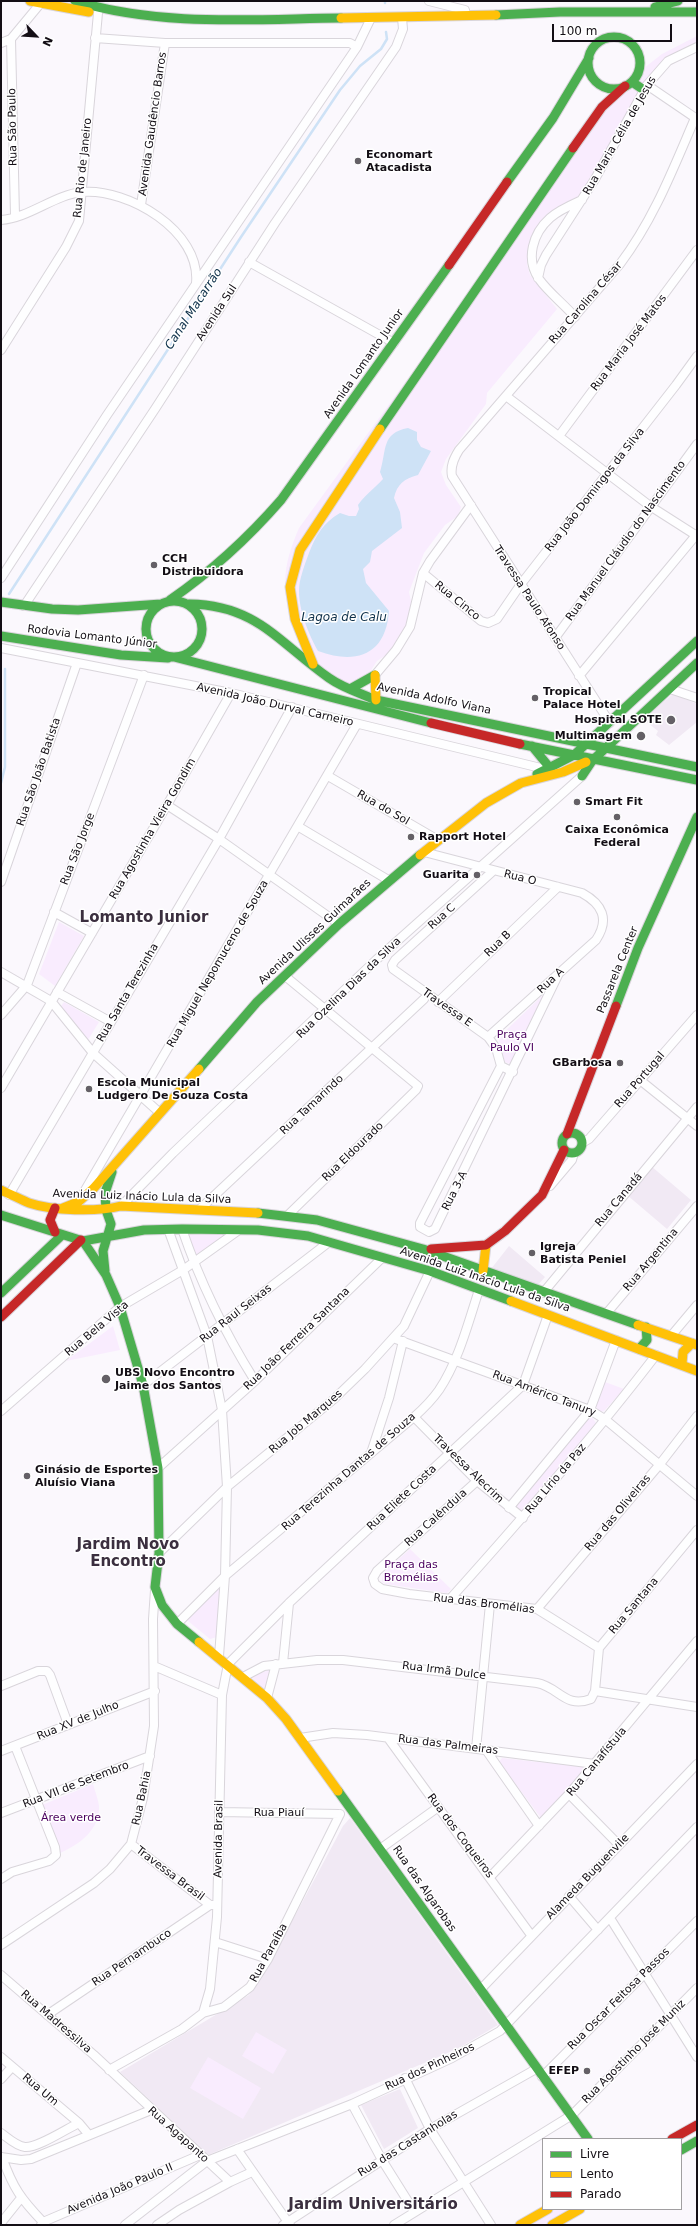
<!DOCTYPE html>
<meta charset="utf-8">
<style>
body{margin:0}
#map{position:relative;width:698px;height:2226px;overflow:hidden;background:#fbf8fd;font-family:"DejaVu Sans",sans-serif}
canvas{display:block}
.frame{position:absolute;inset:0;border:2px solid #130e15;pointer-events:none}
.legend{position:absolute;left:542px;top:2138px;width:140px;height:72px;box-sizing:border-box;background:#fff;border:1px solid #a19fa1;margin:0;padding:5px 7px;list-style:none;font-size:12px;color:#130e15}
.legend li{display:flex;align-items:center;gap:8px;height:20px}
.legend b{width:20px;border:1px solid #a19fa1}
.north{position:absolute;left:16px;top:16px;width:40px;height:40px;-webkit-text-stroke:3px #fff;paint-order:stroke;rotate:115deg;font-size:11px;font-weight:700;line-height:16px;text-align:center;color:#130e15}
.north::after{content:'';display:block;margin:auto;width:14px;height:18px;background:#130e15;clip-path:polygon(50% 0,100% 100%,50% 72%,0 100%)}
.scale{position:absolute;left:552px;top:24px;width:120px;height:18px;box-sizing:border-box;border:2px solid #130e15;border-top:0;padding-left:5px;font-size:12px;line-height:14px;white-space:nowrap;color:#130e15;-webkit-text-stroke:3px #fff;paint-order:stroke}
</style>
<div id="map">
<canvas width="698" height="2226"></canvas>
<div class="frame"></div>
<ul class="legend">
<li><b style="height:5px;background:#4caf50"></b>Livre</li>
<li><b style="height:5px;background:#ffc107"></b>Lento</li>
<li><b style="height:5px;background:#c62828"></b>Parado</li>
</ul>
<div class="north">N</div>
<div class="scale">100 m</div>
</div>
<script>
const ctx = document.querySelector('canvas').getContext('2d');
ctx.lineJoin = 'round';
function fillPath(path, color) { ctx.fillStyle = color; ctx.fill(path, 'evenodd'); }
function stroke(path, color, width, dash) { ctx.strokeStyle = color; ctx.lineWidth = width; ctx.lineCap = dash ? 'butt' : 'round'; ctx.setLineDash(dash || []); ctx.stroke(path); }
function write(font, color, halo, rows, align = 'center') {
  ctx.font = font + ' "DejaVu Sans",sans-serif'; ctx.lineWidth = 3; ctx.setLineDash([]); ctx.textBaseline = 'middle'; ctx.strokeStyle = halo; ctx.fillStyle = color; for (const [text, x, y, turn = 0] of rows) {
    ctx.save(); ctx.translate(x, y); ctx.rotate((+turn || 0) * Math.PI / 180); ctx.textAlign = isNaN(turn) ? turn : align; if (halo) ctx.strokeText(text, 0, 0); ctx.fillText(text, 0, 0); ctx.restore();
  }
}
fillPath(new Path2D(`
 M673,694L697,704V722L669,745L656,735L658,731L643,719Z
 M651,1166L691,1200L667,1229L627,1195Z
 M509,1246L545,1277L537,1286L491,1269Z
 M350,1818L498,2025L457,2049L208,2155L120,2072L249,1995L297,1912L343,1826Z
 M400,2089L418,2128L384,2149L361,2105Z`), '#f1e9f4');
fillPath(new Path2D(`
 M697,36V47L674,55L618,130L579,198L533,237L527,253V264L530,275L557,309L487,393L486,404L446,459L441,472L446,485L461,507L458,516L445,525L424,553L409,592L412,606L408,627L392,651L377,661L366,678L347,684C339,679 330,675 324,669C313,658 306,647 299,634C279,595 282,567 299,528L555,176L630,79L662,54Z
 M59,922L84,936L55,986L39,974Z
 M547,991L514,1066L505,1062L498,1038Z
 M64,1002L99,1022L88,1040L61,1006Z
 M187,1235H225L195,1258Z
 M113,1326L120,1350L66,1361Z
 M605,1382L624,1389L604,1411L601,1412L597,1409L596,1404Z
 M591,1416L596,1423L594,1428L523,1511H520L515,1507L588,1417Z
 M410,1549L451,1589L447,1593L385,1584L382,1582L383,1573Z
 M221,1586L217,1637L210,1639L188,1621L189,1616Z
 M273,1668L267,1691L251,1677Z
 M502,1758L584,1767L585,1770L541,1818L499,1762Z
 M93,1784C95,1791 98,1799 99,1806C100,1830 79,1845 58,1854L42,1805Z
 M256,2032L287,2050L273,2074L242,2056Z
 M208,2057L261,2088L243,2119L190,2088Z
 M554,2209H575L547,2225H526Z`), '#f9ecfe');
fillPath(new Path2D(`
 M408,428L417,432V440L421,447L431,451L418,475C404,479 397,484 394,498L400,512L402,528L372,551L370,562L363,569L366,583L389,611C386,655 356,665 318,651C307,631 294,600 301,577C303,569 306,561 309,553C316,535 323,523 340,513L349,516H356L359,509L358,505C366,494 375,488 383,479L380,472C387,450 381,433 408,428Z`), '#cee2f6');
stroke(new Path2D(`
 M385,3V1
 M9,594L241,237L340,90L360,66L381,49L387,39L386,32
 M1,783L5,767V669`), '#cee2f6', 2.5);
const street = new Path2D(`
 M429,1L465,10L466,15
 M95,38L165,43H350L357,47
 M11,39L15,216
 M1,43L11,39L40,4
 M647,85L697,119
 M141,205L165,43
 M1,220C29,218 54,195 82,192C128,188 201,231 196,283
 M249,262L394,343
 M538,278L541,265L546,255L595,179L647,85L668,61L697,47
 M575,317C564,304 549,293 539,279C525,259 533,233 550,218C559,210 571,205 582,200
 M1,350L66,247L79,221L98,13
 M506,396L650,506L697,536
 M559,436L697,250
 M423,573L481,621L488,623L497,619L521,584L676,385L697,356
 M1,578L107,415L357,47L371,18
 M24,606L155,409L275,223L396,47L403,29L402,18
 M555,638L697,444
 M1,648L231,693L549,770
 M375,675L396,650L410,627L423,573L430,561L471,505
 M579,676L697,534
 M670,689L697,698
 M610,723L452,476C450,466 454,458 459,450L620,264C654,219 673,169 695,118
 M328,776L438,840
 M167,805L219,839L339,924
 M299,827L390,881
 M424,852L582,893C602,904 610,919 596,940L488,1037
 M493,871L395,960L392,965L393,969L488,1037L496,1048L501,1066L513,1072
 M1,882L77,663
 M54,912L92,933
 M1,972L51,1001L93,1053L160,1113
 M285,976L418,1086L416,1090L288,1215
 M57,992L111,1022
 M438,1002L558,887
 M1,1015L27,985L144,675
 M501,1066L420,1223V1227L429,1232L435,1229L559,973
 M640,1080L697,1126
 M1,1088L167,805L231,693
 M582,1143L589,1139L697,1015
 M550,1186L572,1160L574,1153
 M9,1195L219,839L292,707
 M81,1197L357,724
 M121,1206L173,1153L376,960L582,776
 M200,1209L424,999
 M168,1229L207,1336L222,1410L227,1487L225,1576L219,1656
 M182,1229C200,1282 225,1333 255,1381
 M543,1293L697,1107
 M606,1314L697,1206
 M671,1336L697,1305
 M393,1338L590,1410L606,1420L697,1496
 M143,1385L329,1242
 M1,1411L120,1307L183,1270L239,1230
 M414,1417L477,1481L523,1518
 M371,1453L389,1398L403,1341
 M158,1468L255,1381L382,1258
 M477,1481L377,1571L373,1578L375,1584L382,1589L409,1594L537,1609L599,1648
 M509,1508L590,1410L616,1340
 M159,1553L227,1487L334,1399L365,1369L404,1326L430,1271
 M450,1599C521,1520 591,1440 656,1355
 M537,1609L660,1464L697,1416
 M177,1624L225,1576L414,1417C423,1409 432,1400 439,1390C459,1360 468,1323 479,1290
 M283,1663L289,1603
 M154,1666L222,1695
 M243,1677L264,1666L317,1660H343L537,1683C559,1687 565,1709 591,1699L595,1691L599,1648L697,1530
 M1,1686L38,1671H47L50,1675L68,1724
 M595,1691L697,1707
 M267,1698L276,1664
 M300,1738L333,1733L367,1735L595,1764
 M388,1738L531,1935
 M476,1749L490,1604
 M486,1750L539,1826
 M1,1751L155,1691
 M569,1794L619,1845
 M219,1812L340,1814
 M1,1813L150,1756
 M131,1844L210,1905
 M380,1849L437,1808
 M490,1877L569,1794L697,1641
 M1,1879L12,1872L49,1861L56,1855L55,1847L15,1746
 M569,1896L598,1930
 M610,1918L697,2057
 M215,1942L268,1959
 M1,1945L94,1883L110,1869L131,1844L143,1798L154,1726L153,1619L155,1590
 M1,1975L94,2055L230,2182L252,2172
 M480,1990L697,1764
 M203,2013L210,1989L217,1917L222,1695L228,1664L289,1603L523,1385L548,1315
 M47,2015L210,1905H217
 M1,2057L79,2123
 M109,2070L182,2029L203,2013L224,2007L250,1987L268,1959L340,1814
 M542,2077L697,1921
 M405,2078L430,2129L491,2225
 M1,2079L12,2067
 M352,2104L382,2160L414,2211
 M1,2133C8,2138 16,2146 25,2147C38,2148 66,2129 79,2123L89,2135
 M237,2149L290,2225
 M1,2157L21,2160L31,2159L151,2110
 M2,2157C13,2188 21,2199 43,2222
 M1,2223L21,2198
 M41,2225L43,2222L200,2155
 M125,2225L207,2161L352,2104L452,2058L500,2031L697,1827
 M157,2225L179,2210L230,2182
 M283,2225L430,2129L536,2069
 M394,2225L572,2115L697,1988`);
const fast = new Path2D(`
 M75,1C161,27 252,19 341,18
 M655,7L678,1
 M496,15L560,12H697
 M588 63a26 26 0 1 1 52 0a26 26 0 1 1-52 0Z
 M632,82L644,90
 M507,182L553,118L589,58
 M380,429L573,148
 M170,600C212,571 248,538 281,500L449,265
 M146 629a28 28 0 1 1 56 0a28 28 0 1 1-56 0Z
 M1,602L52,609L78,610L161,604
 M189,604C257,605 279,643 329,678C343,688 360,693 376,700L697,767
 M1,636L121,655L168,658
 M174,657L431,723
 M350,689L375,675
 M520,744L697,780
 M532,746L550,768
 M586,762L595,758L697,663
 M537,774L574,755L697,641
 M582,776L594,758
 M616,1006L638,948L697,817
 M199,1069L257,1002L339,924L420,855
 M562 1143a10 10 0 1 1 20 0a10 10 0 1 1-20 0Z
 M258,1213L317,1220L423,1249L638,1325
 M1,1215L83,1241L144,1230L182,1229L258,1230L308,1236L430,1271L511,1301
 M83,1241L106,1275L120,1307L143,1385L158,1468L159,1553L155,1587L162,1605L177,1624L199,1642
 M105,1271L103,1251L111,1224L106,1210L105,1193L112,1172
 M1,1293L62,1235
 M639,1349L647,1340L646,1327
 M338,1791L588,2139
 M681,2150L697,2141`);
const slow = new Path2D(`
 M30,1L89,12
 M341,18L496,15
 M313,664L295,619L290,587L300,550L380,429
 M375,675L376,700
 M420,855L486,803L521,783L563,772L586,762
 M1,1190C10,1194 20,1199 29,1203C53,1211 97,1212 121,1206L258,1213
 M63,1208L78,1202L93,1189L199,1069
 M483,1271L486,1245
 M511,1301L697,1371
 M638,1325L697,1345
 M682,1364L683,1352L692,1343
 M199,1642L267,1698L286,1719L338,1791
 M520,2225L548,2209
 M552,2225L580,2209`);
const jam = new Path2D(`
 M573,148L602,107L625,86
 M449,265L507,182
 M431,723L520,744
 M567,1134L616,1006
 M55,1208L50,1220L55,1232
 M431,1249L486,1245L505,1231L542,1195L564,1150
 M1,1317L81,1240
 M672,2139L697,2125`);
stroke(street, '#d9d5db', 10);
stroke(fast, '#d9d5db', 11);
stroke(slow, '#d9d5db', 11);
stroke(jam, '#d9d5db', 11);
stroke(street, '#fefeff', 8);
stroke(fast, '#4caf50', 9);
stroke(slow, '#ffc107', 9);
stroke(jam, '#c62828', 9);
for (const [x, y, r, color] of [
 [358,161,4,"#646066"],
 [154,565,4,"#646066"],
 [535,698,4,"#646066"],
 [671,720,5,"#646066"],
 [641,736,5,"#646066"],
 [577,802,4,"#646066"],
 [617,817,4,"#646066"],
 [411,837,4,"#646066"],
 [477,875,4,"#646066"],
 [620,1063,4,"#646066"],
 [89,1089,4,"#646066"],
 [532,1253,4,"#646066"],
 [106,1379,5,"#646066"],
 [27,1476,4,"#646066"],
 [587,2071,4,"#646066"]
]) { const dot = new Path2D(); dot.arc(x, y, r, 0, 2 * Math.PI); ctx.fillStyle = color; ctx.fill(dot); stroke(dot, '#fff', 1.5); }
write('11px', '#130e15', '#fff', [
 ["Avenida Gaudêncio Barros",153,124,-82],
 ["Rua São Paulo",13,127,-91],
 ["Rua Maria Célia de Jesus",620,136,-60],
 ["Rua Rio de Janeiro",83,168,-84],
 ["Rua Carolina César",586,303,-49],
 ["Avenida Sul",217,313,-57],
 ["Rua Maria José Matos",629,343,-53],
 ["Avenida Lomanto Junior",364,364,-55],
 ["Rua João Domingos da Silva",595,490,-52],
 ["Rua Manuel Cláudio do Nascimento",626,541,-54],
 ["Travessa Paulo Afonso",529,598,57],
 ["Rua Cinco",457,601,39],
 ["Rodovia Lomanto Júnior",92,637,7],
 ["Avenida Adolfo Viana",434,699,12],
 ["Avenida João Durval Carneiro",275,705,13],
 ["Rua São João Batista",39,772,-71],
 ["Rua do Sol",383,808,30],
 ["Rua Agostinha Vieira Gondim",153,829,-60],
 ["Rua São Jorge",78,849,-69],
 ["Rua O",520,878,14],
 ["Rua C",442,917,-42],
 ["Avenida Ulisses Guimarães",315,932,-43],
 ["Rua B",498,944,-44],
 ["Rua Miguel Nepomuceno de Souza",218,964,-60],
 ["Passarela Center",618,970,-68],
 ["Rua A",551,981,-43],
 ["Rua Ozelina Dias da Silva",349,988,-44],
 ["Rua Santa Terezinha",128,993,-60],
 ["Travessa E",447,1008,35],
 ["Rua Portugal",640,1080,-49],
 ["Rua Tamarindo",312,1105,-43],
 ["Rua Eldourado",353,1152,-44],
 ["Rua 3-A",455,1191,-63],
 ["Avenida Luiz Inácio Lula da Silva",142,1197,2],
 ["Rua Canadá",619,1200,-50],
 ["Rua Argentina",651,1260,-50],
 ["Avenida Luiz Inácio Lula da Silva",485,1280,19],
 ["Rua Raul Seixas",236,1314,-38],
 ["Rua Bela Vista",97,1329,-40],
 ["Rua João Ferreira Santana",297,1339,-44],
 ["Rua Américo Tanury",544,1394,21],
 ["Rua Job Marques",306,1422,-40],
 ["Travessa Alecrim",468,1469,44],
 ["Rua Terezinha Dantas de Souza",349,1472,-41],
 ["Rua Lírio da Paz",556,1479,-50],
 ["Rua Eliete Costa",402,1498,-43],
 ["Rua das Oliveiras",618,1513,-50],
 ["Rua Calêndula",436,1518,-42],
 ["Rua das Bromélias",484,1604,7],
 ["Rua Santana",634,1606,-50],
 ["Rua Irmã Dulce",444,1671,7],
 ["Rua XV de Julho",78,1721,-22],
 ["Rua das Palmeiras",448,1745,7],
 ["Rua Canafístula",597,1762,-50],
 ["Rua VII de Setembro",76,1785,-21],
 ["Rua Bahia",142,1798,-78],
 ["Rua Piauí",279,1813],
 ["Rua dos Coqueiros",460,1836,53],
 ["Avenida Brasil",219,1839,-89],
 ["Travessa Brasil",170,1874,37],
 ["Alameda Buguenvile",588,1877,-46],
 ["Rua das Algarobas",424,1889,55],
 ["Rua Paraíba",269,1953,-61],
 ["Rua Pernambuco",132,1958,-34],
 ["Rua Oscar Feitosa Passos",619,1999,-45],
 ["Rua Madressilva",56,2022,41],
 ["Rua Agostinho José Muniz",634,2052,-45],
 ["Rua dos Pinheiros",430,2067,-25],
 ["Rua Um",40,2090,40],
 ["Rua Agapanto",178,2135,42],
 ["Rua das Castanholas",408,2144,-32],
 ["Avenida João Paulo II",120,2189,-23]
]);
write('bold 11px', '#130e15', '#fff', [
 ["Economart",366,155],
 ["Atacadista",366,168],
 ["CCH",162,559],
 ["Distribuidora",162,572],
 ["Tropical",543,692],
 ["Palace Hotel",543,705],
 ["Hospital SOTE",662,720,"right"],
 ["Multimagem",632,736,"right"],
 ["Smart Fit",585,802],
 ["Caixa Econômica",617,830,"center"],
 ["Federal",617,843,"center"],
 ["Rapport Hotel",419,837],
 ["Guarita",469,875,"right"],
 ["GBarbosa",612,1063,"right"],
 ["Escola Municipal",97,1083],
 ["Ludgero De Souza Costa",97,1096],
 ["Igreja",540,1247],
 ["Batista Peniel",540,1260],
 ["UBS Novo Encontro",115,1373],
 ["Jaime dos Santos",115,1386],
 ["Ginásio de Esportes",35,1470],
 ["Aluísio Viana",35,1483],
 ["EFEP",579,2071,"right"]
], 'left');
write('11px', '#4b005f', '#fff', [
 ["Praça",512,1035],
 ["Paulo VI",512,1048],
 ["Praça das",411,1565],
 ["Bromélias",411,1578],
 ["Área verde",71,1818]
]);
write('italic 12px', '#0d2f49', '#fff', [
 ["Canal Macarrão",194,309,-57],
 ["Lagoa de Calu",344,618]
]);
write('bold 15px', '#3b2f3f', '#fff', [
 ["Lomanto Junior",144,918],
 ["Jardim Novo",128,1545],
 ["Encontro",128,1562],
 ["Jardim Universitário",373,2205]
]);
</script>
